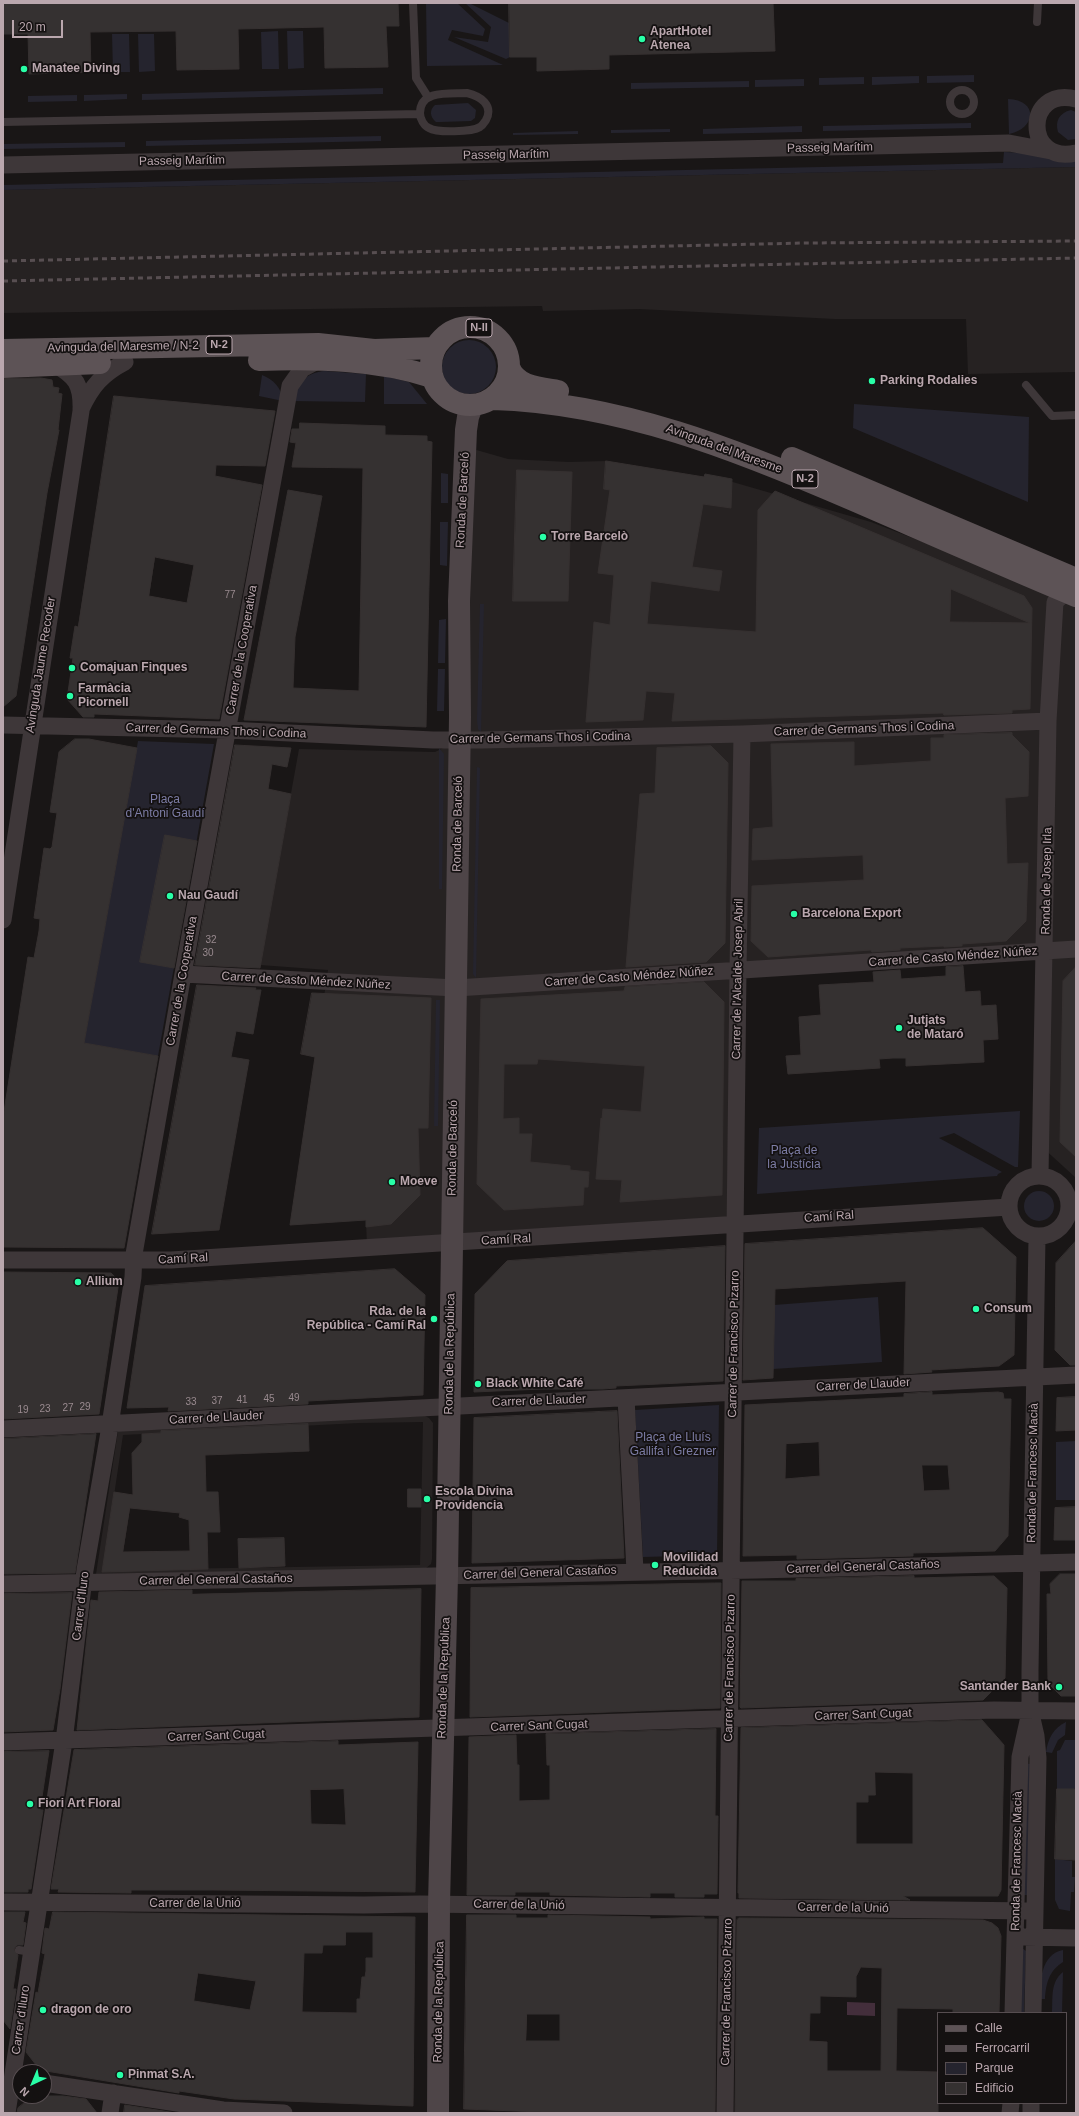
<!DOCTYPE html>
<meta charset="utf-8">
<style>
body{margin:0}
#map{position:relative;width:1079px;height:2116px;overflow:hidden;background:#191616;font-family:Arial,sans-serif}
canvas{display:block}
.frame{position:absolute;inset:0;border:4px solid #baa7ae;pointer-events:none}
.legend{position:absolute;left:937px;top:2012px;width:130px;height:92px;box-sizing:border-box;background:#141111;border:1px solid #564d50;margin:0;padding:5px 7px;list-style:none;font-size:12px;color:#baa7ae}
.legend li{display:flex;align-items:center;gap:8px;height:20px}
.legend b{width:20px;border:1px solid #564d50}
.north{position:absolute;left:12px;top:2064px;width:40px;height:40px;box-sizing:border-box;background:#141111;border:1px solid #564d50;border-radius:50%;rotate:224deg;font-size:11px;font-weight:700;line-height:16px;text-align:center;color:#baa7ae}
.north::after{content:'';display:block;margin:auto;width:14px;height:18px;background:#28ffa7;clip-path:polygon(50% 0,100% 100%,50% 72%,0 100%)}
.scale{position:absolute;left:12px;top:20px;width:51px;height:18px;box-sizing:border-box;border:2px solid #baa7ae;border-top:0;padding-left:5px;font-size:12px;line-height:14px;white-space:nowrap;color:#baa7ae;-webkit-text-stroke:3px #141111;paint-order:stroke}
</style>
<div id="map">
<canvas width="1079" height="2116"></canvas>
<div class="frame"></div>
<ul class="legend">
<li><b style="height:5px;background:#5d5356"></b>Calle</li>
<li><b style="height:5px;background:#574e51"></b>Ferrocarril</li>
<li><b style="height:11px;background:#25242e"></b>Parque</li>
<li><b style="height:11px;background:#353131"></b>Edificio</li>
</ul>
<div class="north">N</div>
<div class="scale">20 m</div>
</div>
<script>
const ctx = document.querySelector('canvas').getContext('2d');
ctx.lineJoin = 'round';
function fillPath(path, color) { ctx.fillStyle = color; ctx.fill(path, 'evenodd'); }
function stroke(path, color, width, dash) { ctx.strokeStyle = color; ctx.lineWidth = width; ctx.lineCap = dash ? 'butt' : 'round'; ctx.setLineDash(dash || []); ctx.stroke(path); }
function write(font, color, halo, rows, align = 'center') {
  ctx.font = font + ' Arial,sans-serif'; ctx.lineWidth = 3.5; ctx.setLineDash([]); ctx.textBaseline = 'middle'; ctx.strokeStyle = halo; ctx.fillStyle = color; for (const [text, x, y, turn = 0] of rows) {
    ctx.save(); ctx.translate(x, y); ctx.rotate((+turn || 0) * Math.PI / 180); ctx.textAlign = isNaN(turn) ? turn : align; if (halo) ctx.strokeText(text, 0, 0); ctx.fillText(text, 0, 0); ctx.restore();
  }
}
fillPath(new Path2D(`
 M1076,167V372L968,374L966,319H835L639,309L543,311L542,306L3,313V190Z
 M466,447L508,459L569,462L606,461L704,477L705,474L871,522L1037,586L1076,603V1178L1041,1146L1045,951L738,970L736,1223L367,1248L366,1220L290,1225L328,970L260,965L299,749L435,752L460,740Z
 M425,1416L429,1418L433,1423L432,1559L431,1564L425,1569L96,1574L118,1431L164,1429L169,1424ZM423,1422L420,1565L103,1570L123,1435L359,1423Z`), '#262222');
fillPath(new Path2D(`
 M426,3H457L485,29L483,36L452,30L448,40L503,65L427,66Z
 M465,3H469L509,23L510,57L506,59L454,37L488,42L491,27Z
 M278,31L279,69H262L261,32Z
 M287,31H303L304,68L288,69Z
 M112,34H129L130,72H113Z
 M138,34H154L155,71L139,72Z
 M974,75V82L927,83V76Z
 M919,76V83L872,85V77Z
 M864,77V84L819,85V78Z
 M804,79V86L755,87V80Z
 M749,81V87L631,89V83Z
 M383,88V94L142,100V94Z
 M127,94V99L84,101V95Z
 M77,95V101L28,102V96Z
 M1008,99C1039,100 1036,129 1009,134Z
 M468,103L476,110L475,118L471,121L440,122H436C430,117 429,110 435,105Z
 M1071,110L1076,112V139L1068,140L1058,132C1055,121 1059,113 1071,110Z
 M971,123V128L823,131V126Z
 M802,126V132L703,134V129Z
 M670,129V132L611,133V130Z
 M578,131V134L513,135V133Z
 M381,136V141L146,146V141Z
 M125,142V147L3,149V144Z
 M1004,152L1028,153L1065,162L1076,161V167L3,190V185L1003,163Z
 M442 367a27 27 0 1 1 54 0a27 27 0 1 1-54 0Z
 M325,371L366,374L365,402L290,401C295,384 307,372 325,371Z
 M262,375C274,380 281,387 283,401L259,396Z
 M384,376L409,382L427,404H384Z
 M854,404L1029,417L1028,502L853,428Z
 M441,473L448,474V503H441Z
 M440,522H448L447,566L440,565Z
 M480,604H484L481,732L478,729L477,720Z
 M446,619L445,663H438L439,620Z
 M438,669H445L444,711H437Z
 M138,741L214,744L158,1056L84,1043Z
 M439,748L444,754L442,889H439Z
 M477,767L480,768L476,978L473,974Z
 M436,1000H440L438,1126H434Z
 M1020,1111L1018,1167H1015L954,1133L939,1138L1002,1172L998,1174L997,1176L757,1194L759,1128Z
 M1024 1206a15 15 0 1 1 30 0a15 15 0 1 1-30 0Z
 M878,1297L882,1362L773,1369L774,1305Z
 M719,1405L717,1555L643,1557L635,1410Z
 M1076,1441V1500H1056V1442Z
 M1066,1722L1065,1735L1058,1740L1052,1753L1046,1752C1048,1739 1053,1728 1066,1722Z
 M1065,1740H1076V1787L1074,1789H1057V1751L1060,1750Z
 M1025,1763L1030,1764L1029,1895H1024Z
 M1055,1859L1072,1861V1877H1075L1074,1892H1071L1070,1911L1059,1909L1055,1900Z
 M1022,1948L1026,1951L1024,2013H1018Z
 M1063,1950V1962C1049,1971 1046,1983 1045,1999H1039C1040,1982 1041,1954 1063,1950Z
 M1063,1972L1062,2013H1052C1053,1998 1050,1982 1063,1972Z`), '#25242e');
fillPath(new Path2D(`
 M847,2002L875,2003V2016L847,2015Z`), '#432e3b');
const building = new Path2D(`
 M3,3H398L399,26H386L388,67L325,68L324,27L238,29L239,69L177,70L176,31L90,32L91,72L29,74L28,34H3Z
 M509,3H773L775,51L609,55V69L537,71V57H510Z
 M41,378L52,380L53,387L59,388L58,393L62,394L58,430H59L47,493L16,696L3,707V379Z
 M114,396L275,411L265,466L216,465L215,476L262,485L219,719L94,714V717H83L67,699L73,658H70L75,626L78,627ZM155,557L194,565L187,603L149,596Z
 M300,423L385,426V435L427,436V441L432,442L426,727L244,720L288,490L322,496L295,637L293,688L359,691L363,468L292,467L296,443L290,442L292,429H299Z
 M606,461L704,477L705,474L732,479L731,508L703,504L692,567L722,571L719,591L651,581L647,624L756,632L758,510L775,491L1024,596L1032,608L1030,709L1012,710V713L944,715L943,713L672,721L675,693L646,691L643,720L586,722L594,622L610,625L614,575L598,573L610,490L604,489ZM951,589L1030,623L950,622Z
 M517,470L572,472L568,601H513Z
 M1012,733V735L1029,752L1028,796L1005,798L1007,864L1028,863L1026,921L1006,941L962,944V946L944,947V946L900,948V950L872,952L871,950L768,957L751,941L752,886L864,880L863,855L752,860L753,829L773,827L771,744L854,742V766L931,761V738H944V735Z
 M75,739H89L137,748L84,1043L158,1056L124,1248L3,1247V1118L28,957L34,958L39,931L40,919L34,918L44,848L50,849L52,847L57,813L50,812L59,752Z
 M235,745L291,748L287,767L272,764L268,789L291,794L260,968L195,965Z
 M711,746L728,763L725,943L706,962L626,967L640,794L655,793L657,748Z
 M165,835L197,841L174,968L140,962Z
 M963,966L965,992L980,991L981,1006L996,1005L998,1039L983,1040L984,1062L906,1066V1058H893L879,1059L880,1068L788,1074L786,1056L801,1055L799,1017L821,1015L819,985L874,982L873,972L900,970L901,979L946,976V967Z
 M1076,967V1157L1060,1142L1063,981Z
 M704,982L724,1002L722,1195L620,1202L622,1180L596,1179L601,1118L602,1119L603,1109L641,1112L645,1066L538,1059L537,1064H504L503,1119L519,1118V1134H532L530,1162L570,1166V1170L589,1172L588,1187H584L583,1205L504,1210L477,1184L481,999L624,991L625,987Z
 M197,985L256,988L255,990H261L253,1034L236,1031L231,1057L249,1060L219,1230L152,1234Z
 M312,993L431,998L428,1128H418L420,1195L391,1224L366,1227V1220L290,1225L315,1057L301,1054Z
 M983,1228L1016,1257L1014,1355L999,1366L931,1370L932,1372L904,1374L906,1281L775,1289L773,1378L743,1380L745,1244Z
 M1076,1241V1365H1070L1055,1350L1056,1263Z
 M725,1246L723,1381L616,1386V1388L603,1389H542L474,1392L475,1294L507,1261Z
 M395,1269L425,1295L423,1395L308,1401V1404L168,1411L169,1407L127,1408L145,1286Z
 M3,1272L111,1273L119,1281L99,1414L3,1419Z
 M932,1392V1395L998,1392L1003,1393L1004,1399H1011L1008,1536L995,1551L913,1553V1556L797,1559V1555L743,1556L745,1405L904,1397V1394ZM819,1442L820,1476L785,1479L786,1444ZM922,1465H948L950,1490L924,1491Z
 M1076,1397V1430L1056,1431L1057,1398Z
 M617,1411L624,1558L472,1563L474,1418Z
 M308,1424L309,1451L205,1455L206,1492H218L220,1532H207L208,1569L102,1572L114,1492L133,1495L132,1453L142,1442V1434L161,1433V1431ZM130,1508L180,1513L179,1517L189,1520L190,1551L123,1552Z
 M96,1434L75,1573L3,1574V1439Z
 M408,1489H421V1507H408Z
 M1076,1507V1540H1054L1055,1508Z
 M284,1538L285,1566L239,1568L238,1539Z
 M1060,1574H1076V1696H1061L1048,1683L1047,1594H1051L1050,1584Z
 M914,1576V1578L994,1576L1007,1588L1005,1678L983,1700L741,1708L740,1707L742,1581H796V1579Z
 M715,1583H721L720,1708L470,1717L471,1588Z
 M421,1589L419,1717L77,1730L91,1600L98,1601L99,1592L192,1590V1594Z
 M72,1593L60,1689L53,1730L3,1732V1594Z
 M982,1720L1004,1745L1001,1890L998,1896H903L910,1900L739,1898V1893H738L741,1728ZM875,1772L913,1773V1844H856V1802H868V1795H875Z
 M716,1729L715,1816H718L717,1894H704V1897H675V1893H650V1897L550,1895V1892H515V1895H467L469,1737L516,1735L517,1765H519V1801L550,1800V1765H547L546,1734Z
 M338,1741V1745L418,1742L415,1892L212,1890H131V1893L58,1892L59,1889H51L74,1750ZM344,1789L346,1825L311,1824L310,1790Z
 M49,1751L40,1810H43L31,1889H28V1892H3V1752Z
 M1057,1789H1076V1860L1055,1859Z
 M3,1912H25L23,1922L26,1923L23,1945H17L14,1949L18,1955L13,1989H16L10,2029L3,2020Z
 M53,1912L415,1917L413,2106L234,2099L179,2091V2093L40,2070L26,2052L36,1992L38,1993L45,1954L42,1953L45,1928L49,1929ZM346,1932H373V1958H366V1971L365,1977H362L360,1999H357V2013L302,2012L304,1953H322L323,1945H345ZM198,1973L256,1981L250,2010L194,2001Z
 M467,1915H516V1918H548V1915L650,1917V1919L704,1917V1919H717L715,2113H568L464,2109ZM527,2014H560V2041H526Z
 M739,1918L983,1920L992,1923L998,1928L1001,1936L999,2013H953V2009L897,2008L896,2071L938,2072V2113H735L737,1920ZM861,1967L882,1968L881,2071H827V2042L809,2041L810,2013H820V1996L856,1997V1977Z
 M33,2096H63L86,2099L97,2113H17L18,2108Z
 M125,2105L176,2113H124Z`);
fillPath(building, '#353131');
stroke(building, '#353030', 1);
stroke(new Path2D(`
 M413,3L416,78L428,97
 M1037,22L1038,3
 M950 102a12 12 0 1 1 24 0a12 12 0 1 1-24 0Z
 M467,93C480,96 494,105 486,120C484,123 483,125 480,127C472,132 437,133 429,128C424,126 420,119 420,113C420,89 451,94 467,93Z
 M3,122L420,114
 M1026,385L1052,416L1076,415
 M19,1950L31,1952`), '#3e3739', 8);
stroke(new Path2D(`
 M1076,99C1024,86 1024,165 1076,153
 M3,165L1009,143L1051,151
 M81,409C92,386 102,374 125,362
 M3,725L228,730L433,740H482L742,734L1048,721
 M3,920L81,411C82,385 76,376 54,364
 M183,974L456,988L1076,949
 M1040,1175L1048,721L1055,602L1066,592
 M1009 1206a30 30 0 1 1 60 0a30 30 0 1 1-60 0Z
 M3,1260H171L1009,1207
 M626,1398L635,1571
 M3,1429L1076,1375
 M3,1584L757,1570L1076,1562
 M3,1742L994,1710L1076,1711
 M3,1902L364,1905L420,1904L1035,1911
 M1024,1937L1076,1938
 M1013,2013L1020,1757L1030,1712
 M1033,2013L1038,1758L1036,1736L1030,1710V1671L1037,1237
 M44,2083L223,2110L284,2113
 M7,2113L64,1741L85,1570L108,1438L133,1277L134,1254L183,974L290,386L302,369L319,360
 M110,2113L113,2093
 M725,2113L738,970L742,734
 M1010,2113L1011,2103
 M1031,2113V2103`), '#3e3739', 17);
stroke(new Path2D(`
 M438,2113L439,1904L447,1576L460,717L459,601L466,430L468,417L472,406`), '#4e4548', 22);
stroke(new Path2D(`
 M431 366a39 39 0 1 1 78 0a39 39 0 1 1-78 0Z
 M3,350L318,344L374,350L435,348
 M259,360C316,358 377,359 432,377
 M3,367L100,363
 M509,367C516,387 540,388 558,391
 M493,399C620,403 738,450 853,500C927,532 1002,565 1076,596
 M792,458L1076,579`), '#5d5356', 22);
stroke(new Path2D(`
 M3,261L805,243L1076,241
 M3,281L1076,258`), '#574e51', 3, [5, 4]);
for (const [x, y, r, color] of [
 [642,39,4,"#28ffa7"],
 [24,69,4,"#28ffa7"],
 [872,381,4,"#28ffa7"],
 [543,537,4,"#28ffa7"],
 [72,668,4,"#28ffa7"],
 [70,696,4,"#28ffa7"],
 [170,896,4,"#28ffa7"],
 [794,914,4,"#28ffa7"],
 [899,1028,4,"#28ffa7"],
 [392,1182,4,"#28ffa7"],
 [78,1282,4,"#28ffa7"],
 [976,1309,4,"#28ffa7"],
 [434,1319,4,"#28ffa7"],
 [478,1384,4,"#28ffa7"],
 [427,1499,4,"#28ffa7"],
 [655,1565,4,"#28ffa7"],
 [1059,1687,4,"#28ffa7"],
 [30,1804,4,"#28ffa7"],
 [43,2010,4,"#28ffa7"],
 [120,2075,4,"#28ffa7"]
]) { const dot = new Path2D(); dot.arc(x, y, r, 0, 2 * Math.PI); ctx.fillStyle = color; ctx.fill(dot); stroke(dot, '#141111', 1.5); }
write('10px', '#998a8f', null, [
 ["77",230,595],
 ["32",211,940],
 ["30",208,953],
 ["49",294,1398],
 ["45",269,1399],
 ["41",242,1400],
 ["37",217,1401],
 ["33",191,1402],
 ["29",85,1407],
 ["27",68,1408],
 ["23",45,1409],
 ["19",23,1410]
]);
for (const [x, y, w] of [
 [479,328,26],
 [219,345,26],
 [805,479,26]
]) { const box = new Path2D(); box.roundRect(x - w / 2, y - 9, w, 18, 3); ctx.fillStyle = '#141111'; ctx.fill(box); stroke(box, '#baa7ae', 1); }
write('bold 11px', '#baa7ae', null, [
 ["N-II",479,328],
 ["N-2",219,345],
 ["N-2",805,479]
]);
write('bold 12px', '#baa7ae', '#141111', [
 ["ApartHotel",650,32],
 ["Atenea",650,46],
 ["Manatee Diving",32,69],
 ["Parking Rodalies",880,381],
 ["Torre Barcelò",551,537],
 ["Comajuan Finques",80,668],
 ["Farmàcia",78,689],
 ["Picornell",78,703],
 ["Nau Gaudí",178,896],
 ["Barcelona Export",802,914],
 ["Jutjats",907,1021],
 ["de Mataró",907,1035],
 ["Moeve",400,1182],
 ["Allium",86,1282],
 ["Consum",984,1309],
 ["Rda. de la",426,1312,"right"],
 ["República - Camí Ral",426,1326,"right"],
 ["Black White Café",486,1384],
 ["Escola Divina",435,1492],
 ["Providencia",435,1506],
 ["Movilidad",663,1558],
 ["Reducida",663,1572],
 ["Santander Bank",1051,1687,"right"],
 ["Fiori Art Floral",38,1804],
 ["dragon de oro",51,2010],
 ["Pinmat S.A.",128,2075]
], 'left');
write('12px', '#baa7ae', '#141111', [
 ["Passeig Marítim",830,148,-1],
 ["Passeig Marítim",506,155,-1],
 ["Passeig Marítim",182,161,-1],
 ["Avinguda del Maresme / N-2",123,347,-1],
 ["Avinguda del Maresme",724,449,20],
 ["Ronda de Barceló",463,500,-87],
 ["Carrer de la Cooperativa",242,650,-80],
 ["Avinguda Jaume Recoder",41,665,-81],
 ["Carrer de Germans Thos i Codina",864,729,-2],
 ["Carrer de Germans Thos i Codina",216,731,2],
 ["Carrer de Germans Thos i Codina",540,738,-1],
 ["Ronda de Barceló",458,824,-89],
 ["Ronda de Josep Irla",1047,881,-89],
 ["Carrer de Casto Méndez Núñez",953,957,-4],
 ["Carrer de Casto Méndez Núñez",629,977,-4],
 ["Carrer de l'Alcalde Josep Abril",738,979,-89],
 ["Carrer de la Cooperativa",182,981,-80],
 ["Carrer de Casto Méndez Núñez",306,981,3],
 ["Ronda de Barceló",453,1148,-89],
 ["Camí Ral",829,1217,-4],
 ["Camí Ral",506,1240,-3],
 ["Camí Ral",183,1259,-3],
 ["Carrer de Francisco Pizarro",734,1344,-89],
 ["Ronda de la República",450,1354,-89],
 ["Carrer de Llauder",863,1385,-3],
 ["Carrer de Llauder",539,1401,-2],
 ["Carrer de Llauder",216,1418,-3],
 ["Ronda de Francesc Macià",1033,1473,-89],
 ["Carrer del General Castaños",863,1567,-2],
 ["Carrer del General Castaños",540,1573,-2],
 ["Carrer del General Castaños",216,1580,-1],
 ["Carrer d'Iluro",81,1606,-83],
 ["Carrer de Francisco Pizarro",730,1668,-89],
 ["Ronda de la República",444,1678,-88],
 ["Carrer Sant Cugat",863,1715,-2],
 ["Carrer Sant Cugat",539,1726,-2],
 ["Carrer Sant Cugat",216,1736,-2],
 ["Ronda de Francesc Macià",1017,1861,-89],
 ["Carrer de la Unió",195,1904],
 ["Carrer de la Unió",519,1905,1],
 ["Carrer de la Unió",843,1908,1],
 ["Carrer de Francisco Pizarro",727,1992,-89],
 ["Ronda de la República",439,2002,-89],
 ["Carrer d'Iluro",21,2020,-82]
]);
write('12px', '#7d7da6', '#141111', [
 ["Plaça",165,800],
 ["d'Antoni Gaudí",165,814],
 ["Plaça de",794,1151],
 ["la Justícia",794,1165],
 ["Plaça de Lluís",673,1438],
 ["Gallifa i Grezner",673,1452]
]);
</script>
